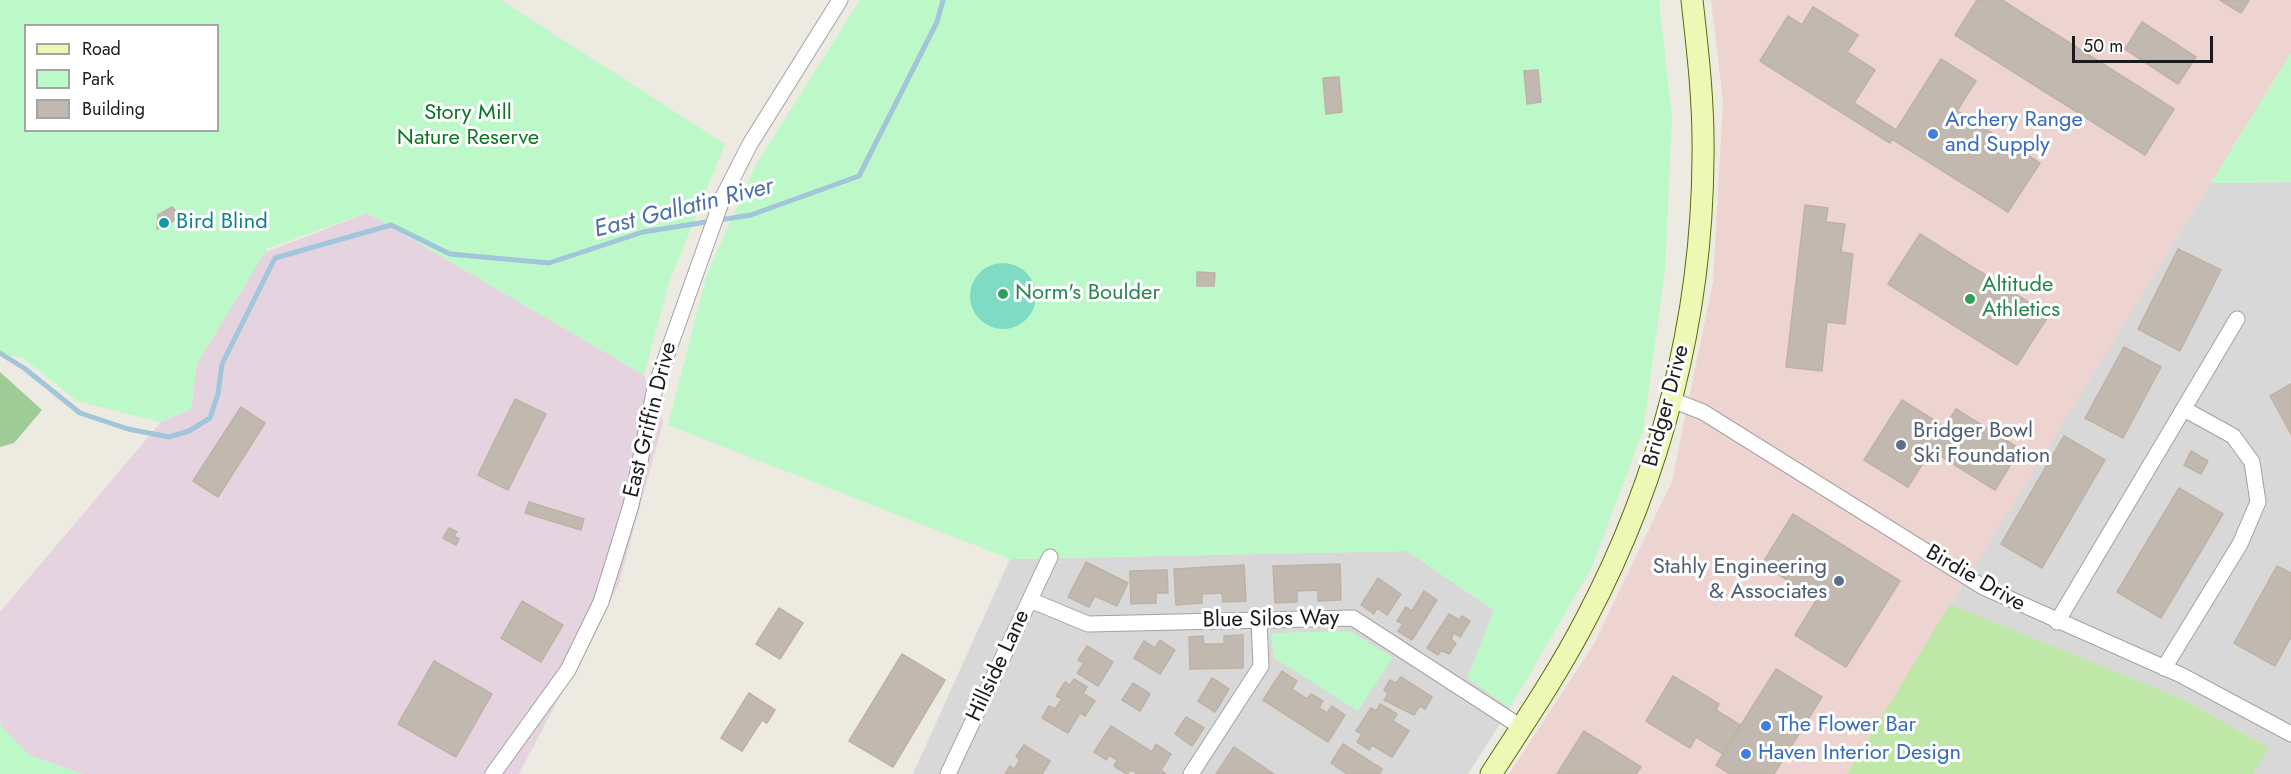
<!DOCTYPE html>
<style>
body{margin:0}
#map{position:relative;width:2291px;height:774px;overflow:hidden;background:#edeae1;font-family:Jost,sans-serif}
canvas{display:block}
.legend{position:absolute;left:24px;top:24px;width:195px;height:108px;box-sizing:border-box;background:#fff;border:2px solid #a4a4a4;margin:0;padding:8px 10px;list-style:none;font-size:18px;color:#1b1b1b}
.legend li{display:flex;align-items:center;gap:12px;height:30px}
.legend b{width:30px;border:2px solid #a4a4a4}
.scale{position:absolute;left:2072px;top:36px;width:141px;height:27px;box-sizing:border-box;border:3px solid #1b1b1b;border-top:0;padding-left:8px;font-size:18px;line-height:21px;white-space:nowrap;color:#1b1b1b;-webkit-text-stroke:4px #fff;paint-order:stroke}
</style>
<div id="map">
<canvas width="2291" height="774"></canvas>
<ul class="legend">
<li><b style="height:8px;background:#ecf8b4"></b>Road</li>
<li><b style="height:16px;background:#bdf8c9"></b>Park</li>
<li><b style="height:16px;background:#c1b9b0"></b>Building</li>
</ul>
<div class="scale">50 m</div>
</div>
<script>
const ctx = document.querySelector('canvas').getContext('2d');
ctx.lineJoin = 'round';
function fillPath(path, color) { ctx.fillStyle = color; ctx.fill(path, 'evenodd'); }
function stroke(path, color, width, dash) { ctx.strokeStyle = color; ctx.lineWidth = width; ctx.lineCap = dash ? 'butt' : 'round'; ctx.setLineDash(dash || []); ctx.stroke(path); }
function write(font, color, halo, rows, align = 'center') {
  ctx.font = font + ' Jost,sans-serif'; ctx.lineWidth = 6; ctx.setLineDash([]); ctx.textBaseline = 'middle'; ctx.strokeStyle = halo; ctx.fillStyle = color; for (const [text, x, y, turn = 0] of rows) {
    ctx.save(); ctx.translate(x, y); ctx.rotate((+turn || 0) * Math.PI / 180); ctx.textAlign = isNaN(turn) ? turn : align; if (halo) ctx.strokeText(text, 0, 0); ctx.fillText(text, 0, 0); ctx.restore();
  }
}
fillPath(new Path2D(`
 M2291,182V774H2253L2269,748L2185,700L1950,604L2211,183Z
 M1407,551L1494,610L1468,678L1510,708L1468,774H913L1010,559Z`), '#d9d8d8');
fillPath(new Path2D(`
 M1711,0H2291V53L1847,774H1509L1594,644L1672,481L1713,282L1723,101Z`), '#eed4d0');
fillPath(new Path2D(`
 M367,213L644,375L663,422L619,584L519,774H82L29,755L1,726L0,720V612L161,422L191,409L197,363L264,253Z`), '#e6d3e0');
fillPath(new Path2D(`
 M1950,604L2185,700L2269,748L2253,774H1847Z`), '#bfe7a7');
fillPath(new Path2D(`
 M0,372L42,410L14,443L0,447Z`), '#9fcb96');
fillPath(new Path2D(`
 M0,0H501L725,144L669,283L644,375L367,213L268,248L197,363L191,409L161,422L77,401L22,357L0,355ZM26,26H218V130H26Z
 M860,0H1659L1672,118L1665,271L1643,431L1592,567L1510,708L1467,678L1494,610L1407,551L1010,559L668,425L707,274L757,163Z
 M2291,53V182L2211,183Z
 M1351,631L1393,658L1358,711L1274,658L1271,633Z
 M0,720L1,726L29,755L82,774H0Z`), '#bdf8c9');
fillPath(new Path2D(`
 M970 296a33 33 0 1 1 66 0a33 33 0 1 1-66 0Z`), '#7fdbc3');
stroke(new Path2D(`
 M0,353L24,368L80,413L128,429L169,437L189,431L210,418L218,394L222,364L275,258L391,225L450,254L549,263L643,232L751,215L859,176L937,22L943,0`), '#a1c6da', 5);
const building = new Path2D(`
 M1977,0H2002L2174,109L2145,155L1955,35Z
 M2220,0H2249L2241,13Z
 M1813,7L1858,35L1847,52L1875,70L1854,103L1896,130L1941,59L1976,81L1957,111L2040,163L2008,212L1892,139L1890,143L1760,61L1788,16L1802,25Z
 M2142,22L2196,57L2178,84L2125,49Z
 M1538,70L1541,102L1527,104L1524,71Z
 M1339,77L1342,112L1326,114L1323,78Z
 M1805,205L1828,208L1826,222L1845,224L1841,252L1853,254L1845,324L1827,322L1822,371L1786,367Z
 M172,207L182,217L157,229L158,215Z
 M1920,234L2049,315L2017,365L1888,284Z
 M2178,249L2221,270L2180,351L2138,329Z
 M1197,272L1215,273L1214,286H1197Z
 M2124,347L2161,367L2123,438L2085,418Z
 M2291,384V434L2270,396Z
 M515,399L546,414L508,490L478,475Z
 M1902,400L1945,427L1956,409L2020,449L1995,490L1931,450L1908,487L1864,460Z
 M241,407L265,423L218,497L193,481Z
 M2064,436L2105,460L2042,568L2001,544Z
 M2191,451L2208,461L2201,474L2184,465Z
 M2179,488L2223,514L2161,618L2117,592Z
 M529,502L584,519L581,530L525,513Z
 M1793,514L1900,581L1846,667L1795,635L1817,599L1762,564Z
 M449,528L457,532L454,536L459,539L456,545L443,538Z
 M1086,562L1128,583L1117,606L1095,596L1089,607L1068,597Z
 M1340,564L1341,600L1318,601V590L1297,591V602L1275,603L1273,566Z
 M1244,565L1246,601L1223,602L1222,593L1202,594V603L1176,605L1174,569Z
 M2277,566L2291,573V637L2275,666L2234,643Z
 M1167,570L1168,593H1156V603L1131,604L1130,571Z
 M1378,578L1401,594L1387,615L1377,608L1374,614L1361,605Z
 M1424,591L1437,600L1412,640L1398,631L1403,624L1397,621L1406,607L1412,611Z
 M522,601L563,625L541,662L501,638Z
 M779,608L803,623L780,659L756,644Z
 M1449,614L1459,620L1462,616L1470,621L1460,637L1454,633L1451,639L1456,643L1449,654L1441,650L1438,655L1427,648Z
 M1243,635V668L1190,669L1189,637L1203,636L1204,644H1224V636Z
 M1160,640L1175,650L1160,674L1134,658L1144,641L1155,648Z
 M1087,646L1113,662L1098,686L1077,673L1084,663L1078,660Z
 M902,654L945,680L893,767L849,741Z
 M434,661L492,694L456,757L398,724Z
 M1776,669L1822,697L1774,774H1730L1716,765Z
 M1282,671L1297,681L1292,689L1307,699L1311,694L1323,701L1319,708L1327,713L1332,706L1345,715L1328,742L1263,700Z
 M1673,676L1719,704L1716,710L1740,725L1723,754L1696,737L1690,748L1646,721Z
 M1401,677L1432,697L1425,709L1420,706L1414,715L1384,700L1388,694L1384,690L1390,680L1396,683Z
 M1212,678L1229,689L1215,712L1198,701Z
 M1074,679L1087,687L1083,693L1095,701L1085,716L1080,713L1068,733L1042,718L1049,706L1055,709L1062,699L1056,696L1065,682L1070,685Z
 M1133,683L1150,694L1140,711L1122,700Z
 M749,693L775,710L767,723L762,720L742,751L721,738Z
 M1380,704L1397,714L1393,721L1409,731L1392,757L1372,745L1369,750L1357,742L1362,734L1356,731L1371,708L1376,711Z
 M1186,717L1204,728L1192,746L1175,734Z
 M1111,726L1152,752L1156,744L1171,754L1161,770L1166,774H1138L1131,770L1127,774L1114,766L1117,760L1109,755L1106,760L1094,752Z
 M1584,731L1641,767L1636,774H1557Z
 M1343,744L1382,769L1379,774H1347L1331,763Z
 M1024,745L1050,761L1042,774H1005L1010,766L1014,769L1020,760L1016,757Z
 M1234,747L1274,774H1216Z`);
fillPath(building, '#c1b9b0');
stroke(building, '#beb2a4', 1.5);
const street = new Path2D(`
 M1672,400L1703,412L1983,587L2181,675L2291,734
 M1030,600L1088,624L1353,618L1521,727
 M2057,622L2237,319
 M2164,668L2240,544L2258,502L2252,462L2233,436L2184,409
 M493,774L568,670L601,602L631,505L655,388L723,197L750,144L840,0
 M948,774L1050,557
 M1191,774L1261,666L1259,620`);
const secondary = new Path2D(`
 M1491,774C1524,723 1558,673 1586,619C1661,477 1702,319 1703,158C1704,105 1698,53 1692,0`);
stroke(street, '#a2a2a2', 17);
stroke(secondary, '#566e07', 23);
stroke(street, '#fff', 15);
stroke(secondary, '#ecf8b4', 21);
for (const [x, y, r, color] of [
 [1933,134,6,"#3f7fe0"],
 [164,223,6,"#0f9aa8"],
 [1003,294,6,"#2e9e5b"],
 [1970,299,6,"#2e9e5b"],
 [1901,445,6,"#5c6f8a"],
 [1839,581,6,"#5c6f8a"],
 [1766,726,6,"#3f7fe0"],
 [1746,754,6,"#3f7fe0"]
]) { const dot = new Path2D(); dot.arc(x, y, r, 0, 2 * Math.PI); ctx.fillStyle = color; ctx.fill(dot); stroke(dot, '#fff', 2); }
write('22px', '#0d7522', '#fff', [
 ["Story Mill",468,114],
 ["Nature Reserve",468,139]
]);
write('22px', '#366cbe', '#fff', [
 ["Archery Range",1945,121],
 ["and Supply",1945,146],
 ["The Flower Bar",1778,726],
 ["Haven Interior Design",1758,754]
], 'left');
write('22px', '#0d838f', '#fff', [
 ["Bird Blind",176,223]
], 'left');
write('22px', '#27864d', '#fff', [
 ["Altitude",1982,286],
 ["Athletics",1982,311],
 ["Norm's Boulder",1015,294]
], 'left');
write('22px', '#1b1b1b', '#fff', [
 ["Bridger Drive",1667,406,-75],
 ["East Griffin Drive",651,420,-76],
 ["Birdie Drive",1975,579,30],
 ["Blue Silos Way",1271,620,-1],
 ["Hillside Lane",999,666,-65]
]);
write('22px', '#4e5e75', '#fff', [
 ["Bridger Bowl",1913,432],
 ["Ski Foundation",1913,457],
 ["Stahly Engineering",1827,568,"right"],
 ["& Associates",1827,593,"right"]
], 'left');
write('italic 24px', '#4b6ea8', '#fff', [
 ["East Gallatin River",684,209,-14]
]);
</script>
